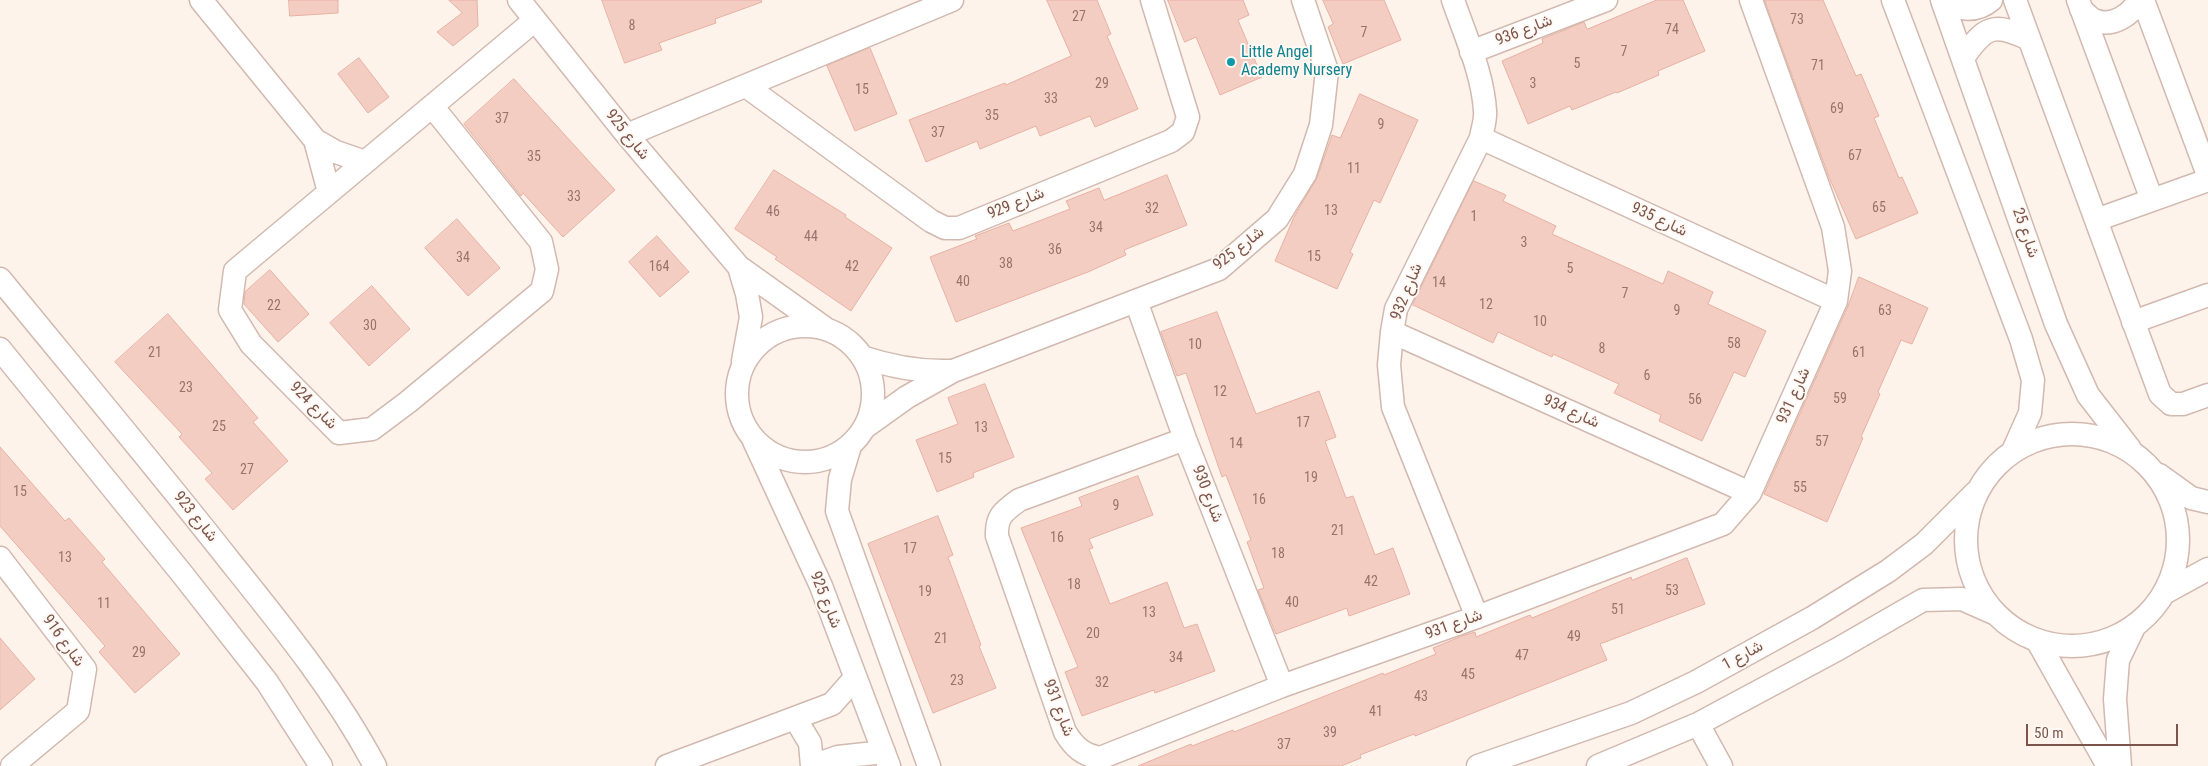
<!DOCTYPE html>
<meta charset="utf-8">
<style>
body{margin:0}
#map{position:relative;width:2208px;height:766px;overflow:hidden;background:#fdf3eb;font-family:"Roboto Condensed",sans-serif}
canvas{display:block}
.scale{position:absolute;left:2026px;top:724px;width:152px;height:22px;box-sizing:border-box;border:2px solid #7b554c;border-top:0;padding-left:6px;font-size:15px;line-height:18px;white-space:nowrap;color:#7b554c;-webkit-text-stroke:4px #fff8f3;paint-order:stroke}
</style>
<div id="map">
<canvas width="2208" height="766"></canvas>
<div class="scale">50 m</div>
</div>
<script>
const ctx = document.querySelector('canvas').getContext('2d');
ctx.lineJoin = 'round';
function fillPath(path, color) { ctx.fillStyle = color; ctx.fill(path, 'evenodd'); }
function stroke(path, color, width, dash) { ctx.strokeStyle = color; ctx.lineWidth = width; ctx.lineCap = dash ? 'butt' : 'round'; ctx.setLineDash(dash || []); ctx.stroke(path); }
function write(font, color, halo, rows, align = 'center') {
  ctx.font = font + ' "Roboto Condensed",Vazirmatn,sans-serif'; ctx.lineWidth = 4; ctx.setLineDash([]); ctx.textBaseline = 'middle'; ctx.strokeStyle = halo; ctx.fillStyle = color; for (const [text, x, y, turn = 0] of rows) {
    ctx.save(); ctx.translate(x, y); ctx.rotate((+turn || 0) * Math.PI / 180); ctx.textAlign = isNaN(turn) ? turn : align; if (halo) ctx.strokeText(text, 0, 0); ctx.fillText(text, 0, 0); ctx.restore();
  }
}
const building = new Path2D(`
 M289,0H338V13L290,16Z
 M449,0H477L478,26L453,46L437,32L462,13Z
 M602,0H761L762,2L715,19L716,23L659,43L662,50L625,63Z
 M1047,0H1097L1111,34L1107,36L1138,109L1095,127L1090,116L1040,136L1036,126L980,149L977,141L926,162L909,120L1005,83L1006,85L1071,56Z
 M1168,0H1243L1249,15L1238,20L1262,77L1220,95L1196,37L1185,42Z
 M1323,0H1384L1401,40L1343,64L1328,27L1333,24Z
 M1657,0H1683L1705,51L1658,71L1659,75L1617,93L1616,92L1572,110L1570,106L1528,124L1502,61L1543,43L1542,39L1584,22L1587,29Z
 M1765,0H1823L1856,76L1861,74L1879,116L1874,118L1899,178L1902,177L1918,213L1856,239L1829,177Z
 M870,48L897,114L855,131L827,66Z
 M359,58L389,97L368,113L338,74Z
 M514,79L615,190L563,237L523,193L521,196L464,124Z
 M1360,94L1418,120L1380,203L1374,200L1350,252L1353,254L1337,289L1275,261L1294,217L1317,178L1332,135L1340,138Z
 M774,170L846,215L845,217L892,248L851,311L775,259L777,257L735,229Z
 M1167,175L1187,225L1124,250L1126,255L1088,272L956,322L930,257L977,239L975,236L1009,223L1013,231L1070,209L1066,201L1099,188L1104,200Z
 M1474,181L1506,195L1503,201L1556,226L1552,234L1663,284L1668,271L1713,292L1708,304L1766,331L1745,377L1734,372L1702,441L1659,421L1661,415L1614,393L1619,384L1553,354L1552,357L1498,332L1493,343L1413,305Z
 M457,219L500,268L468,296L425,248Z
 M657,236L689,272L660,297L629,262Z
 M270,270L309,314L278,342L244,304L245,292Z
 M1859,277L1928,308L1912,344L1901,340L1878,392L1880,394L1861,437L1863,438L1827,522L1764,494L1848,306Z
 M372,286L410,329L369,366L330,323Z
 M1217,312L1256,414L1319,391L1336,437L1325,441L1346,498L1353,496L1375,555L1393,548L1410,594L1349,616L1347,608L1276,634L1258,590L1264,588L1247,542L1251,540L1226,475L1222,477L1186,373L1177,376L1161,332Z
 M168,314L258,418L253,422L288,461L233,510L205,479L212,473L179,437L182,434L115,362Z
 M985,384L1014,457L973,473L974,477L937,492L916,440L958,424L948,398Z
 M0,447L65,521L69,518L105,559L102,562L180,654L135,693L99,652L105,646L0,526Z
 M1138,476L1153,515L1089,539L1093,548L1089,549L1110,604L1167,582L1184,628L1197,624L1215,671L1155,693L1154,690L1082,716L1065,672L1078,667L1021,528L1082,506L1079,498Z
 M938,516L953,555L948,557L981,645L979,646L996,688L933,713L868,544Z
 M1687,558L1705,604L1600,644L1607,660L1415,736L1414,734L1360,755L1361,758L1341,766H1138L1191,744L1192,746L1233,730L1234,732L1383,673L1384,675L1436,654L1433,648L1462,636L1475,632L1476,637L1530,615L1532,618L1631,577L1632,580Z
 M0,638L35,679L0,710Z`);
fillPath(building, '#f4cdc2');
stroke(building, '#e8b0a1', 1);
const minor = new Path2D(`
 M201,0L315,140L329,192
 M519,0L627,135L739,267L826,329
 M1453,0C1465,35 1483,74 1485,111C1486,120 1482,130 1481,138L1396,309L1392,332L1389,365L1393,407L1477,617
 M1893,0L2021,339L2033,380L2030,413L2013,451
 M1942,0L2056,324L2088,395L2130,449
 M2015,0L2160,394L2171,404H2183L2208,395
 M2078,0L2152,200
 M2143,0L2208,175
 M1944,4C1961,9 1976,13 1991,0
 M2081,9C2085,13 2089,18 2094,20C2112,28 2131,15 2139,0
 M1471,52L1606,0
 M1963,58C1985,26 1994,22 2029,39
 M746,86L931,221L945,228H959L1171,141L1183,132L1188,117L1152,0
 M432,106L541,242L547,269L542,291L408,402L372,429L339,433L251,344L230,310L235,271L535,20
 M627,135L952,0
 M1481,138L1836,301
 M315,140L336,152L365,162
 M2096,220L2208,180
 M739,267L747,294L751,317L743,361
 M0,279C77,373 154,465 229,560C282,626 335,691 375,766
 M1136,301L1185,439L1282,686
 M2133,322L2208,295
 M737 394a68 68 0 1 1 136 0a68 68 0 1 1-136 0Z
 M1392,332L1750,493
 M0,349L183,575L267,682L321,766
 M862,357C892,367 919,372 950,371
 M865,427L907,397L953,371L1219,269L1277,219L1305,174L1321,125L1327,71L1303,0
 M1966 540a106 106 0 1 1 212 0a106 106 0 1 1-212 0Z
 M1185,439L1019,500C1004,511 996,516 997,536L1065,732C1074,747 1083,755 1100,758L1282,686L1477,617L1723,524L1750,493L1836,301L1840,271L1833,227L1751,0
 M754,441L821,586L889,766
 M850,446L840,479L837,511L929,766
 M2159,475L2191,498L2208,502
 M0,558L85,669L78,711L12,766
 M2164,593L2208,569
 M2037,640L2108,766
 M795,718L810,743L812,766
 M1698,724L1721,766
 M667,766L832,704L855,678
 M812,766L838,757L884,752
 M1478,766L1631,713L1696,682L1812,618L1888,571L1924,544L1975,493
 M1598,766L1698,724L1838,649L1923,600L1962,599L1996,614
 M2120,766L2115,699L2118,660L2135,625`);
stroke(minor, '#d2b9af', 25);
stroke(minor, '#fff', 22);
for (const [x, y, r, color] of [
 [1231,62,5,"#0f9aa8"]
]) { const dot = new Path2D(); dot.arc(x, y, r, 0, 2 * Math.PI); ctx.fillStyle = color; ctx.fill(dot); stroke(dot, '#fff8f3', 2); }
write('14px', '#99736a', null, [
 ["27",1079,17],
 ["73",1797,20],
 ["8",632,26],
 ["74",1672,30],
 ["7",1364,33],
 ["7",1624,52],
 ["5",1577,64],
 ["71",1818,66],
 ["29",1102,84],
 ["3",1533,84],
 ["15",862,90],
 ["33",1051,99],
 ["69",1837,109],
 ["35",992,116],
 ["37",502,119],
 ["9",1381,125],
 ["37",938,133],
 ["67",1855,156],
 ["35",534,157],
 ["11",1354,169],
 ["33",574,197],
 ["65",1879,208],
 ["32",1152,209],
 ["13",1331,211],
 ["46",773,212],
 ["1",1474,217],
 ["34",1096,228],
 ["44",811,237],
 ["3",1524,243],
 ["36",1055,250],
 ["15",1314,257],
 ["34",463,258],
 ["38",1006,264],
 ["164",659,267],
 ["42",852,267],
 ["5",1570,269],
 ["40",963,282],
 ["14",1439,283],
 ["7",1625,294],
 ["12",1486,305],
 ["22",274,306],
 ["9",1677,311],
 ["63",1885,311],
 ["10",1540,322],
 ["30",370,326],
 ["58",1734,344],
 ["10",1195,345],
 ["8",1602,349],
 ["21",155,353],
 ["61",1859,353],
 ["6",1647,376],
 ["23",186,388],
 ["12",1220,392],
 ["59",1840,399],
 ["56",1695,400],
 ["17",1303,423],
 ["25",219,427],
 ["13",981,428],
 ["57",1822,442],
 ["14",1236,444],
 ["15",945,459],
 ["27",247,470],
 ["19",1311,478],
 ["55",1800,488],
 ["15",20,492],
 ["16",1259,500],
 ["9",1116,506],
 ["21",1338,531],
 ["16",1057,538],
 ["17",910,549],
 ["18",1278,554],
 ["13",65,558],
 ["42",1371,582],
 ["18",1074,585],
 ["53",1672,591],
 ["19",925,592],
 ["40",1292,603],
 ["11",104,604],
 ["51",1618,610],
 ["13",1149,613],
 ["20",1093,634],
 ["49",1574,637],
 ["21",941,639],
 ["29",139,653],
 ["47",1522,656],
 ["34",1176,658],
 ["45",1468,675],
 ["23",957,681],
 ["32",1102,683],
 ["43",1421,697],
 ["41",1376,712],
 ["39",1330,733],
 ["37",1284,745]
]);
write('16px', '#7b554c', '#fff8f3', [
 ["شارع 936",1524,31,-21],
 ["شارع 925",627,135,51],
 ["شارع 929",1016,204,-22],
 ["شارع 935",1659,220,25],
 ["شارع 25",2025,233,71],
 ["شارع 925",1239,249,-38],
 ["شارع 932",1407,292,-68],
 ["شارع 931",1794,396,-66],
 ["شارع 924",313,406,45],
 ["شارع 934",1571,412,24],
 ["شارع 930",1207,494,69],
 ["شارع 923",195,517,51],
 ["شارع 925",825,600,68],
 ["شارع 931",1454,625,-20],
 ["شارع 916",63,641,54],
 ["شارع 1",1743,656,-29],
 ["شارع 931",1058,708,69]
]);
write('16px', '#0d838f', '#fff8f3', [
 ["Little Angel",1241,53],
 ["Academy Nursery",1241,71]
], 'left');
</script>
